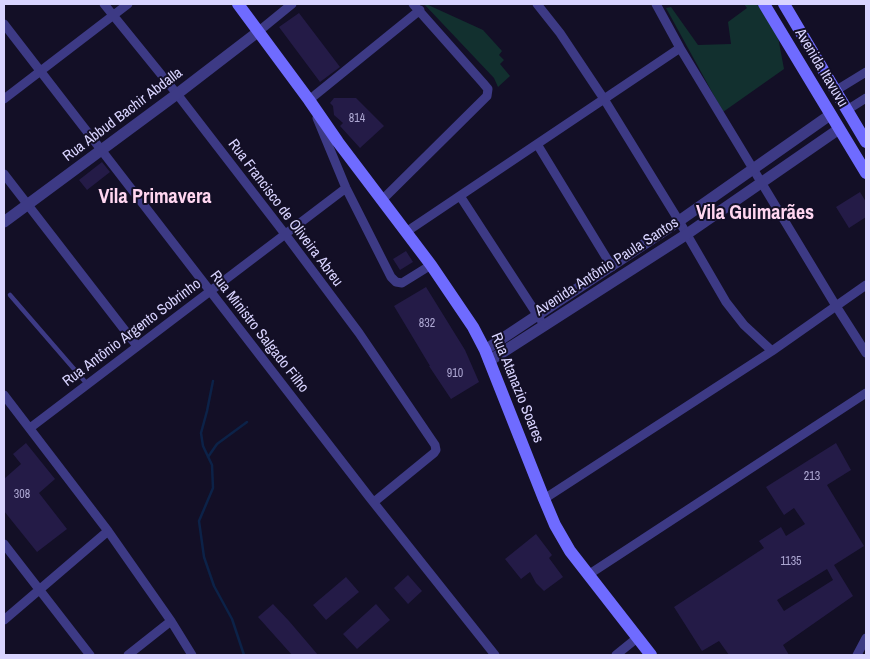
<!DOCTYPE html>
<meta charset="utf-8">
<style>
body{margin:0}
#map{position:relative;width:870px;height:659px;overflow:hidden;background:#130f26;font-family:"Archivo Narrow",sans-serif}
canvas{display:block}
.frame{position:absolute;inset:0;border:5px solid #d9d4ff;pointer-events:none}
</style>
<div id="map">
<canvas width="870" height="659"></canvas>
<div class="frame"></div>
</div>
<script>
const ctx = document.querySelector('canvas').getContext('2d');
ctx.lineJoin = 'round';
function fillPath(path, color) { ctx.fillStyle = color; ctx.fill(path, 'evenodd'); }
function stroke(path, color, width, dash) { ctx.strokeStyle = color; ctx.lineWidth = width; ctx.lineCap = dash ? 'butt' : 'round'; ctx.setLineDash(dash || []); ctx.stroke(path); }
function write(font, color, halo, rows, align = 'center') {
  ctx.font = font + ' "Archivo Narrow",sans-serif'; ctx.lineWidth = 4; ctx.setLineDash([]); ctx.textBaseline = 'middle'; ctx.strokeStyle = halo; ctx.fillStyle = color; for (const [text, x, y, turn = 0] of rows) {
    ctx.save(); ctx.translate(x, y); ctx.rotate((+turn || 0) * Math.PI / 180); ctx.textAlign = isNaN(turn) ? turn : align; if (halo) ctx.strokeText(text, 0, 0); ctx.fillText(text, 0, 0); ctx.restore();
  }
}
fillPath(new Path2D(`
 M424,4H426L483,30L502,51L499,55L504,60L500,64L510,76L498,87L494,78Z
 M744,4H757L778,37L784,69L723,112L666,8L671,7L698,45L731,44L728,22L747,8Z`), '#12302f');
stroke(new Path2D(`
 M213,381L207,411L201,433L203,446L212,465L213,488L199,521L204,557L214,586L232,619L244,655
 M208,457L217,444L247,422`), '#0c2248', 2.5);
fillPath(new Path2D(`
 M299,13L340,67L320,82L279,27Z
 M334,98H356L384,126L360,148L340,126L343,123L334,115L333,106L330,103Z
 M102,162L110,172L87,190L79,180Z
 M860,192L866,202V217L849,228L836,207Z
 M406,251L413,262L400,270L393,259Z
 M426,287L465,350L479,382L451,399L429,366H430L394,306Z
 M26,443L55,479L39,493L67,529L37,552L4,511V479L21,464L13,454Z
 M836,443L851,470L827,485L864,546L834,565L853,596L783,645L789,655H729L719,641L702,651L674,607L764,548L759,541L781,527L786,536L805,524L794,508L784,515L766,487ZM827,569L833,580L784,611L777,600Z
 M536,534L552,555L549,558L563,577L544,591L536,583L530,572L521,579L505,559Z
 M408,575L422,591L408,604L394,588Z
 M346,577L359,592L326,620L313,605Z
 M273,604L289,621L318,655H292L258,617Z
 M376,604L390,620L357,649L343,634Z`), '#241b47');
stroke(new Path2D(`
 M10,295L87,384`), '#3d3a85', 4.5);
stroke(new Path2D(`
 M104,4L177,94L285,234L359,333L435,445L436,450L434,453L374,502
 M537,4L560,33L604,99L679,221L726,302L744,325L772,351
 M656,4L680,48L836,306L866,353
 M4,24L370,498L495,655
 M259,31L292,4
 M835,91L866,72
 M4,99L128,4
 M311,104L309,100L420,10
 M847,110L866,98
 M317,118L346,188L391,277L396,282L402,283L431,265
 M537,144L612,267
 M4,174L137,346
 M460,196L540,319
 M382,200L487,96L488,89L483,83L413,4
 M406,232L680,48
 M4,395L108,531L171,621L192,655
 M30,428L346,188
 M544,499L772,351L866,285
 M4,544L90,655
 M588,575L866,393
 M4,620L108,531
 M128,655L171,621
 M616,655L637,638
 M857,655L866,638`), '#3d3a85', 9);
stroke(new Path2D(`
 M4,222L177,94L259,31
 M485,350L679,221L830,115
 M489,361L687,234L839,129`), '#3d3a85', 11);
stroke(new Path2D(`
 M238,4L309,100L338,142L431,265L473,327L485,350L544,499L555,525L570,551L651,655
 M764,4L866,173
 M784,4L866,142`), '#6f6bff', 12);
write('12px', '#aca6d1', null, [
 ["814",357,119],
 ["832",427,324],
 ["910",455,374],
 ["213",812,477],
 ["308",22,495],
 ["1135",791,562]
]);
write('15px', '#d9d4ff', '#130f26', [
 ["Avenida Itavuvu",821,68,59],
 ["Rua Abbud Bachir Abdalla",123,115,-37],
 ["Rua Francisco de Oliveira Abreu",285,213,53],
 ["Avenida Antônio Paula Santos",607,267,-33],
 ["Rua Ministro Salgado Filho",259,332,52],
 ["Rua Antônio Argento Sobrinho",132,333,-37],
 ["Rua Atanazio Soares",517,388,68]
]);
write('bold 20px', '#ffd6f0', '#130f26', [
 ["Vila Primavera",155,198],
 ["Vila Guimarães",755,214]
]);
</script>
